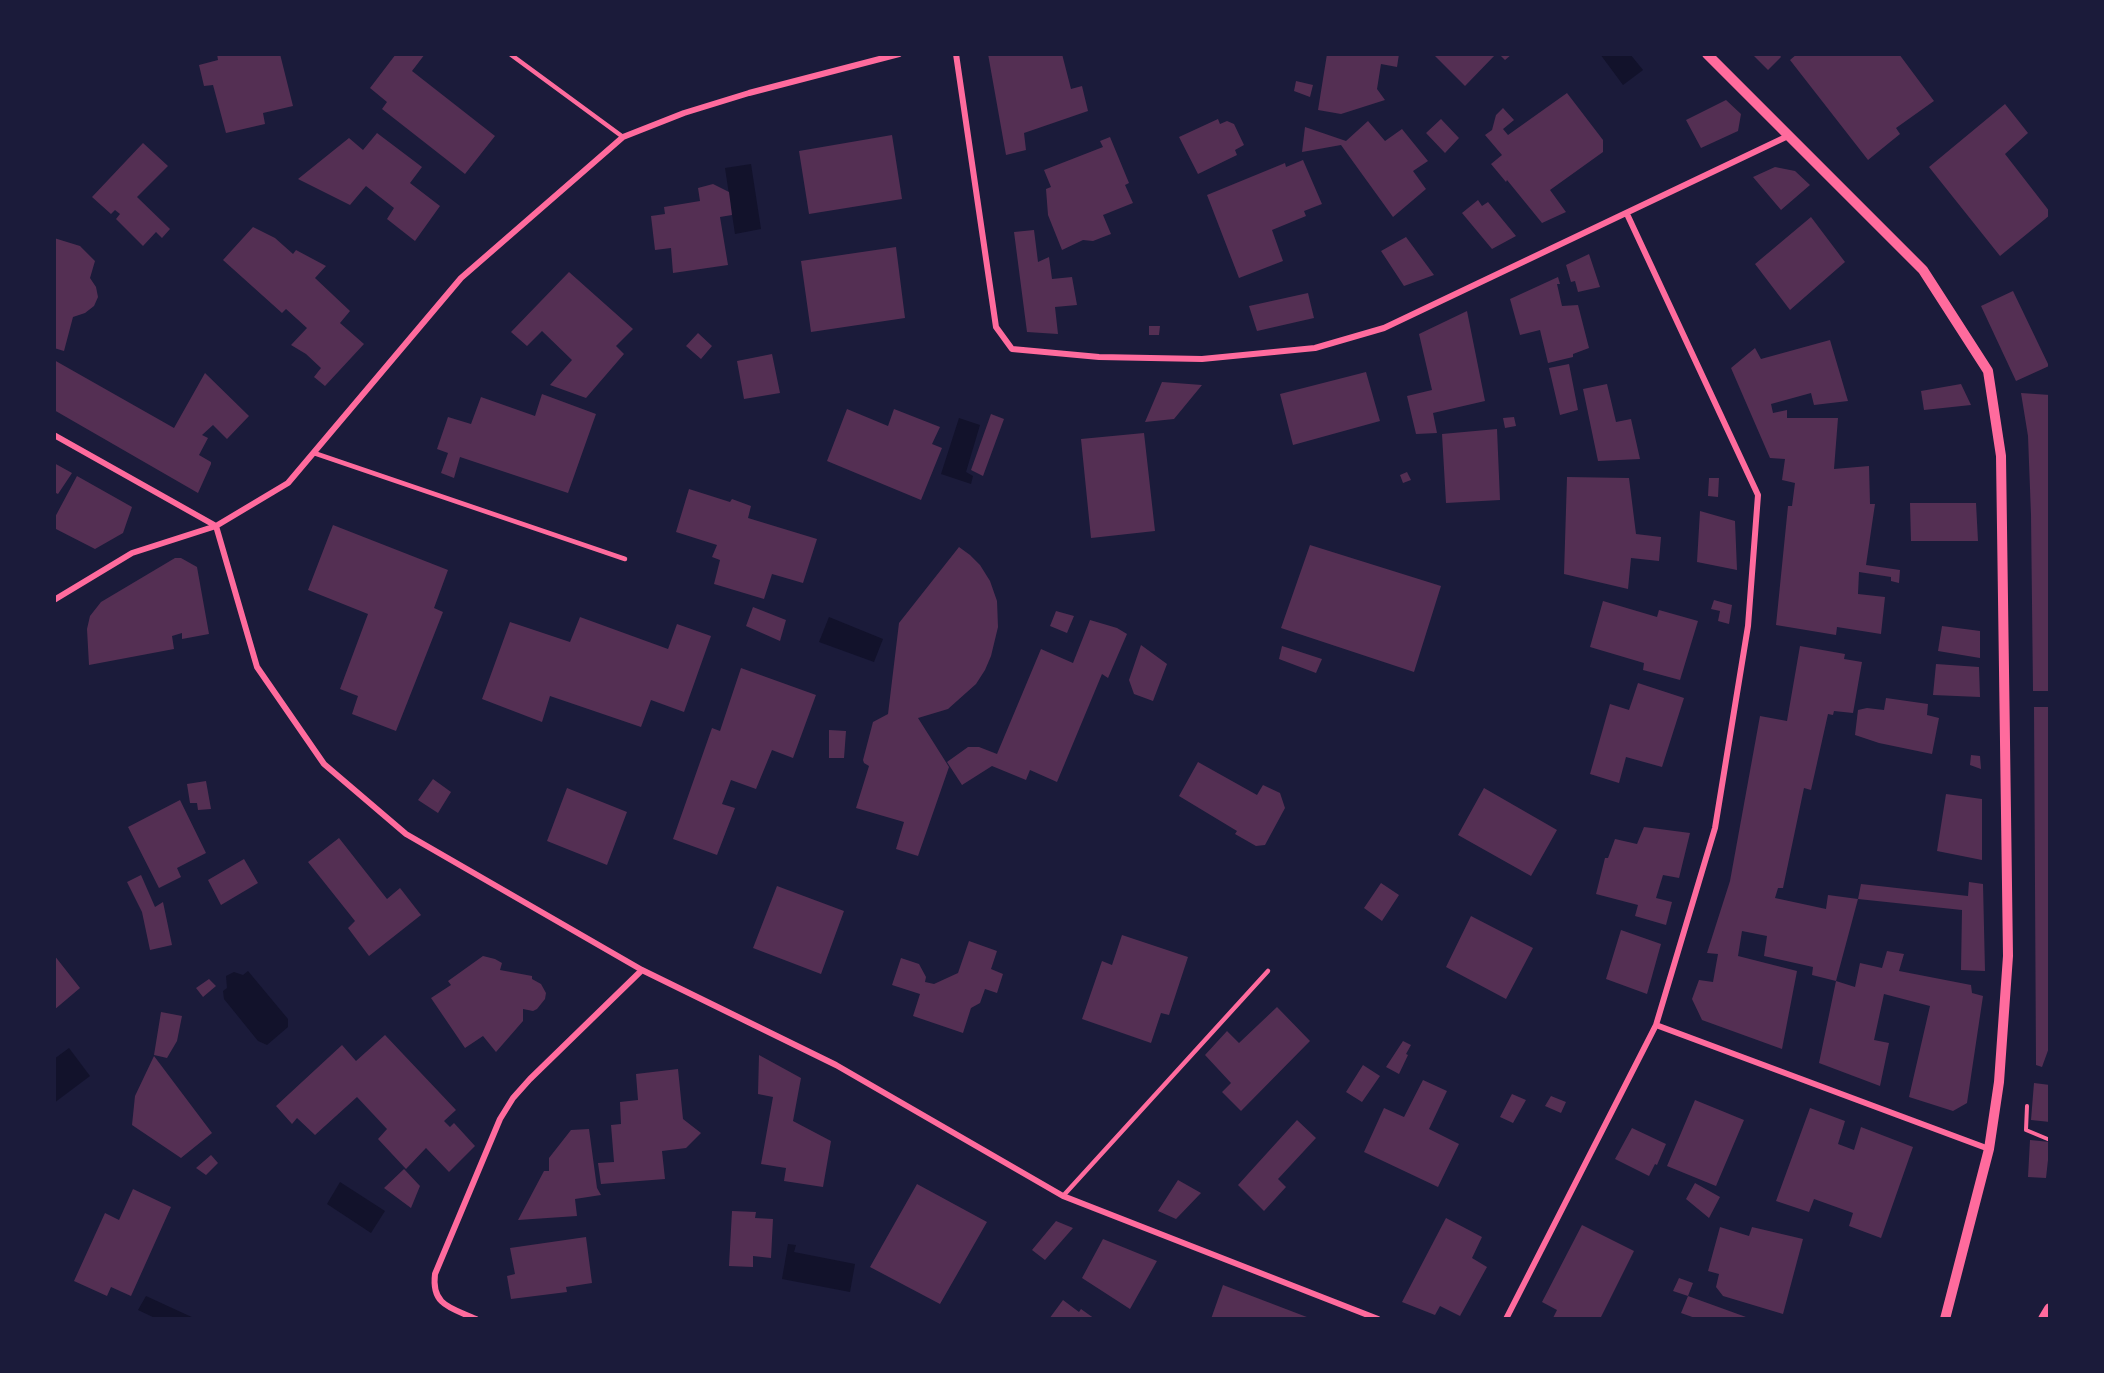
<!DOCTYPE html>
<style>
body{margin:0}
#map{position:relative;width:2104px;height:1373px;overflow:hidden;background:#1b1b3a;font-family:Rubik,sans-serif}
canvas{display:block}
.frame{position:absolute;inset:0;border:56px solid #1b1b3a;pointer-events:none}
</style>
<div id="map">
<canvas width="2104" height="1373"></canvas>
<div class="frame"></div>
</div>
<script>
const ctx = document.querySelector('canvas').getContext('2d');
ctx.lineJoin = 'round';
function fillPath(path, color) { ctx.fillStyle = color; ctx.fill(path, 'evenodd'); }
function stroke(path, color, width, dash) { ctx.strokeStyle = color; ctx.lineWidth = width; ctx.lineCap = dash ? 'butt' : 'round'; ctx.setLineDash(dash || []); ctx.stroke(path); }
fillPath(new Path2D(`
 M1600,54H1630L1643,70L1623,85Z
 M751,164L761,229L735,234L725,168Z
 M959,418L980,425L966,472L973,476L971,484L941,474Z
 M829,617L883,639L874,662L819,642Z
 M248,971L288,1019V1027L267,1045L258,1041L224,999L223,991L227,988L226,976L234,972L243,975Z
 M69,1048L90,1076L54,1103V1059Z
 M340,1182L385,1211L371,1233L327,1204Z
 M788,1244L796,1245L794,1252L855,1264L850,1292L782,1279Z
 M146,1296L196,1319H157L138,1310Z`), '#12122b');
fillPath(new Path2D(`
 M217,54H280L293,106L263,113L265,124L226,133L213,85L204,86L199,65L218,60Z
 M396,54H425L412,71L495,136L465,174L382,109L387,102L370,88Z
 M988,54H1062L1071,89L1082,86L1088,111L1024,133L1026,150L1006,155Z
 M1327,54H1399L1397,67L1381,64L1377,89L1385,100L1341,114L1318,110Z
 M1433,54H1496L1465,86Z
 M1499,54H1512L1505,60Z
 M1752,54H1779L1781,57L1768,70Z
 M1797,54H1899L1934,101L1896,128L1900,134L1868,160L1790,60Z
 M1296,81L1313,85L1310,97L1294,91Z
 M1567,93L1603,140V152L1550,190L1566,212L1542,223L1507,180L1506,182L1491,164L1502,155L1485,135L1492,130L1496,115L1503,108L1514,120L1503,129L1508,135Z
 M1726,100L1741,114L1738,131L1701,148L1686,120Z
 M2005,104L2028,133L2005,154L2050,212V215L2000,256L1929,167Z
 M1218,119L1220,124L1227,121L1234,124L1244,145L1235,150L1237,155L1198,174L1179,137Z
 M1441,119L1459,138L1445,153L1426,133Z
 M1368,121L1385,141L1402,129L1428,161L1413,171L1426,189L1393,217L1341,145L1302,152L1305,127L1346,141Z
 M377,133L422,167L410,183L440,206L415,241L387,219L394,208L366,186L350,205L298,179L349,138L363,150Z
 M892,135L902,199L809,214L799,151Z
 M1110,137L1129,183L1125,185L1133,203L1103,215L1111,234L1093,241L1083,240L1062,250L1048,215L1046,189L1051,187L1044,170L1103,147L1100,141Z
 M143,143L168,166L137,197L170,229L162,238L156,232L143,246L116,219L120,214L115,210L111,214L92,197Z
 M1303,160L1322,204L1304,211L1306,216L1272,230L1283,261L1239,278L1207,195L1285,163L1286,167Z
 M1775,167L1795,171L1810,185L1781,210L1753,177Z
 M713,184L729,192L732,215L720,217L728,265L673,273L671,248L655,250L651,216L665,214L664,207L700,201L698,188Z
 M1478,200L1482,206L1488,202L1516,236L1492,249L1462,213Z
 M1811,217L1845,262L1790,310L1755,264Z
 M253,227L275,238L293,254L296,250L326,266L315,278L350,311L340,323L364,344L325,386L314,377L321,368L306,354L291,345L307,328L286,309L282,313L223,260Z
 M1034,230L1038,262L1049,257L1052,279L1072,277L1077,305L1055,307L1058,334L1027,332L1014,232Z
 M1406,237L1434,275L1404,286L1381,251Z
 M54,238L80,246L95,261L90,278L96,287L98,297L94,306L85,313L73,317L64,351L54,348Z
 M896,247L905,318L811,332L801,261Z
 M1589,254L1600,287L1578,292L1575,281L1571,282L1566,265Z
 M569,272L633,329L616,346L624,354L586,398L550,385L572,360L542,331L527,346L511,332Z
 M1558,277L1560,284H1557L1562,306L1578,305L1589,348L1573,354V357L1548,363L1540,330L1520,335L1510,299Z
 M2013,291L2049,366L2016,381L1981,306Z
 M1308,293L1314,318L1257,331L1249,306Z
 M1467,311L1485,401L1433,413L1437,433L1416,434L1407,396L1432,390L1419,334Z
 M1149,326H1160L1159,335H1149Z
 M698,333L712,346L701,359L686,346Z
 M1830,340L1848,401L1814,405L1811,393L1771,404L1773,413L1787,410V418H1838L1834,469L1869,466L1870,504H1875L1866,565L1900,570L1899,583L1891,581V577L1859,572L1858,594L1885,597L1881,634L1837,627L1836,635L1776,625L1788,506H1792L1795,483L1782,480L1785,459L1770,458L1731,368L1755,348L1761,359Z
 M772,354L780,393L744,399L737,361Z
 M54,360L174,428L205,373L249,416L227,439L213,425L202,435L208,438L199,455L211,462V464L198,493L54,410Z
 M1569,364L1578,410L1560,415L1549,368Z
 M1366,372L1380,421L1293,445L1280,394Z
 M1162,382L1202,385L1174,419L1145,422Z
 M1607,384L1616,422L1631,419L1640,459L1598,461L1583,389Z
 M1961,384L1971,405L1924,410L1921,391Z
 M2021,393L2050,395V691H2033L2031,515L2028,436Z
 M542,394L596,414L568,493L460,457L454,478L441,473L448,453L437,449L448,417L471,424L481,397L535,416Z
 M847,409L888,426L894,409L940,427L932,444L942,448L921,500L827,461Z
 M991,414L1004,419L983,476L971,470Z
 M1514,417L1516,426L1505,428L1503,418Z
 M1497,429L1500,500L1446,503L1442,434Z
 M1144,433L1155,531L1091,538L1081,439Z
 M54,463L72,473L58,494L54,492Z
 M1407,472L1411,480L1403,483L1400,475Z
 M77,476L132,507L123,533L95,549L54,528V519Z
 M1567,477L1629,478L1636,534L1661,537L1659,561L1631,558L1628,589L1564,574Z
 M1709,478H1719L1718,497L1708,496Z
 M689,489L730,502L732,499L751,506L748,518L817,539L803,583L772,574L764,599L714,584L720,560L712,557L717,545L676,532Z
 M1910,503H1976L1978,541H1911Z
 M1700,511L1735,521L1737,570L1697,562Z
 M333,525L448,570L434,608L443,612L396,731L352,714L358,696L340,689L368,614L308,590Z
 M1310,545L1441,586L1414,672L1281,628Z
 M959,547L970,555L980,565L990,581L997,601L998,627L991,656L985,670L976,684L948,709L918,718L949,767L918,856L896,849L904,822L856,808L869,766L864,763L863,760L873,722L888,714L899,623Z
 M175,558H181L197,567L209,634L182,639V633L172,636L174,649L89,665L87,629L90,616L101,602Z
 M1714,600L1732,605L1729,624L1718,621L1720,611L1711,609Z
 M1603,601L1657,617L1659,610L1698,621L1680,680L1643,670L1644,663L1590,647Z
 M753,607L786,620L780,641L746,626Z
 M1056,611L1074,616L1067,633L1050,626Z
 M580,617L668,649L677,624L711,636L684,712L651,700L641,727L550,696L542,722L482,699L510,622L570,642Z
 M1090,620L1117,628L1127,634L1108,678L1102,674L1057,782L1030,770L1026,780L992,766L962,785L947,762L968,747H979L997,754L1041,649L1073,663Z
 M1942,626L1980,631V658L1938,651Z
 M1141,645L1167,664L1153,701L1134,694L1129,680Z
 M1282,646L1322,659L1316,673L1279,659Z
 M1800,646L1845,654L1844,659L1862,662L1853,713L1834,711L1833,715L1828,714L1811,790L1804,788L1783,888H1778L1775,898L1826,909L1828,895L1858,899L1836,981L1812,975L1813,967L1764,956L1767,936L1742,931L1738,956L1797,971L1782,1049L1702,1020L1692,999L1699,980L1713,982L1718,954L1707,953L1730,881L1760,716L1787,721Z
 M1936,664L1979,667L1980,697L1933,695Z
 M741,668L816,695L793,758L772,750L756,789L731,780L722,804L735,808L717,855L673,839L712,728L720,731Z
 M1638,683L1684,698L1662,767L1626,757L1619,783L1590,774L1610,704L1629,710Z
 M1886,698L1928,704L1927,715L1939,718L1932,754L1879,743L1855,735L1858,710L1867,708L1884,710Z
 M2034,707H2050V1045L2042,1067L2036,1065Z
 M829,730L846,731L844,758H829Z
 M1971,755L1980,756L1981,769L1970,765Z
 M1198,762L1257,795L1263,785L1280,793L1285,808L1265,845L1256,846L1235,834L1237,831L1179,796Z
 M433,779L451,792L438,813L418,800Z
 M206,781L211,809L198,810L197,803H190L187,784Z
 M567,788L627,812L607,865L547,841Z
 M1484,788L1557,830L1531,876L1458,835Z
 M1946,794L1982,799V860L1937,851Z
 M180,800L206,853L177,868L181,877L159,888L128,827Z
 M1644,827L1690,833L1679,878L1663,875L1656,898L1672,902L1666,925L1635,916L1638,905L1596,894L1605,858H1608L1615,839L1637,844Z
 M339,838L387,899L400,888L421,915L369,956L348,928L355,921L308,862Z
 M244,859L258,883L221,905L208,880Z
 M141,875L155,907L163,902L172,945L150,950L142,912L127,882Z
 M1969,882L1983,884L1985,971L1961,970L1962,910L1858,899L1861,884L1968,896Z
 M1381,883L1399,895L1382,921L1364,908Z
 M777,886L844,911L821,974L753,948Z
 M1471,916L1533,948L1506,999L1446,967Z
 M1621,930L1661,944L1647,994L1606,979Z
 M1122,935L1188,957L1169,1015L1161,1013L1151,1043L1082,1019L1102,961L1112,965Z
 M969,941L997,951L991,969L1003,974L997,993L985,989L980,1003L971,1008L963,1033L913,1016L920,994L892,985L901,958L919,964L926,977L925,982L934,984L958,973Z
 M1887,951L1904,954L1899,971L1971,985L1972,993L1983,996L1967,1103L1953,1111L1909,1097L1930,1006L1884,994L1874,1040L1889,1043L1880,1086L1819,1063L1836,981L1855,987L1860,963L1882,968Z
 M54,955L80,988L54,1010Z
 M483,956L495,959L502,963L500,970L532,976V979L541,984L546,993L545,999L537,1009L533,1011L523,1009V1021L496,1052L483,1036L465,1048L431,998L451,985L448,981Z
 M209,979L216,986L203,997L196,988Z
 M1277,1007L1310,1041L1241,1111L1222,1092L1231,1083L1205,1055L1227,1031L1239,1043Z
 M161,1012L182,1016L177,1041L167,1058L154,1055Z
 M385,1035L456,1110L444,1121L450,1127L454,1123L475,1146L449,1172L426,1148L406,1169L378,1139L387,1129L357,1097L315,1135L297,1118L292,1124L276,1106L342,1045L356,1061Z
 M1403,1041L1411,1045L1406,1054L1408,1055L1399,1074L1386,1067Z
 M759,1055L801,1078L793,1121L831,1141L823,1187L784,1181L786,1168L761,1164L773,1097L758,1094Z
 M154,1056L212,1133L181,1158L132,1125L135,1096Z
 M1363,1065L1380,1076L1362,1102L1346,1092Z
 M678,1069L683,1119L701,1133L686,1148L662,1151L665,1179L601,1184L598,1163L614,1162L611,1125L621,1124L620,1102L638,1100L636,1074Z
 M1423,1080L1447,1091L1429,1129L1459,1144L1438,1187L1364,1152L1384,1108L1404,1117Z
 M2034,1083L2050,1085V1122L2031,1120Z
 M1512,1094L1526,1100L1513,1123L1500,1117Z
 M1551,1096L1566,1102L1561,1113L1545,1106Z
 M1695,1100L1744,1120L1716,1186L1667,1166Z
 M1810,1108L1845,1121L1838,1144L1854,1150L1861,1127L1913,1147L1881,1238L1849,1226L1853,1213L1814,1199L1809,1212L1776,1201Z
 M1297,1120L1316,1138L1278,1179L1286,1187L1264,1211L1238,1185Z
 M1632,1128L1666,1144L1657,1165L1655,1164L1649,1176L1615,1159Z
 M589,1129L597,1188L601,1195L575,1199L577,1216L518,1220L544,1171H549V1158L571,1130Z
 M2030,1140L2050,1142L2046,1178L2028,1177Z
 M211,1155L218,1163L206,1175L196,1168Z
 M404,1169L420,1186L411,1208L384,1188Z
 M1178,1180L1201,1193L1176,1219L1158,1211Z
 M1695,1183L1720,1197L1709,1218L1686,1199Z
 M917,1184L987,1222L940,1304L870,1267Z
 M133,1189L171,1207L131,1296L111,1287L107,1296L74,1281L105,1213L119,1220Z
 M732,1211L756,1212L755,1218L773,1219L771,1258L753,1256V1267L729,1266Z
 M1446,1218L1482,1237L1472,1258L1487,1267L1460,1316L1440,1306L1435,1315L1402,1302Z
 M1056,1221L1073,1228L1045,1260L1032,1250Z
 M1582,1225L1634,1251L1600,1319H1555L1553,1318L1557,1310L1542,1302Z
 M1720,1227L1749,1236L1752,1227L1803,1239L1783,1314L1723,1296L1716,1287L1719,1274L1708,1271Z
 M586,1237L592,1283L566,1287L567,1292L511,1299L507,1276L515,1274L510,1248Z
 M1103,1239L1157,1261L1130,1309L1082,1278Z
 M1679,1278L1693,1283L1688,1296L1673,1291Z
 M1223,1285L1312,1319H1211Z
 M1688,1296L1746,1317L1745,1319H1698L1681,1313Z
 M1063,1300L1079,1312L1081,1309L1095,1319H1049Z`), '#542f53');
stroke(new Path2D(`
 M2027,1106L2026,1130L2050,1140`), '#ff6b9d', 4);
stroke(new Path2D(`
 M510,54L623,137
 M314,453L625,559
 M1063,1196L1268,971`), '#ff6b9d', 4.5);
stroke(new Path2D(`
 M956,54L996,327L1012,349L1099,357L1202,359L1315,348L1384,328L1788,136
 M54,435L216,526L257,667L324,764L406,834L642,970L836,1065L1063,1196L1378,1319
 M54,600L132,553L216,526L288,483L461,278L623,137L684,113L749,93L899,54
 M1656,1025L1989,1149
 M476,1319C452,1308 431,1306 435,1274L500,1119L513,1098L530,1079L642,970
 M1506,1319L1656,1025L1715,828L1748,626L1758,495L1627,214`), '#ff6b9d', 6);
stroke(new Path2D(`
 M1707,54L1923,270L1988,371L2001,456L2008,956L1999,1082L1989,1149L1945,1319`), '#ff6b9d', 10);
stroke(new Path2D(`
 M2044,1319L2050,1309`), '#ff6b9d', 12);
</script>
